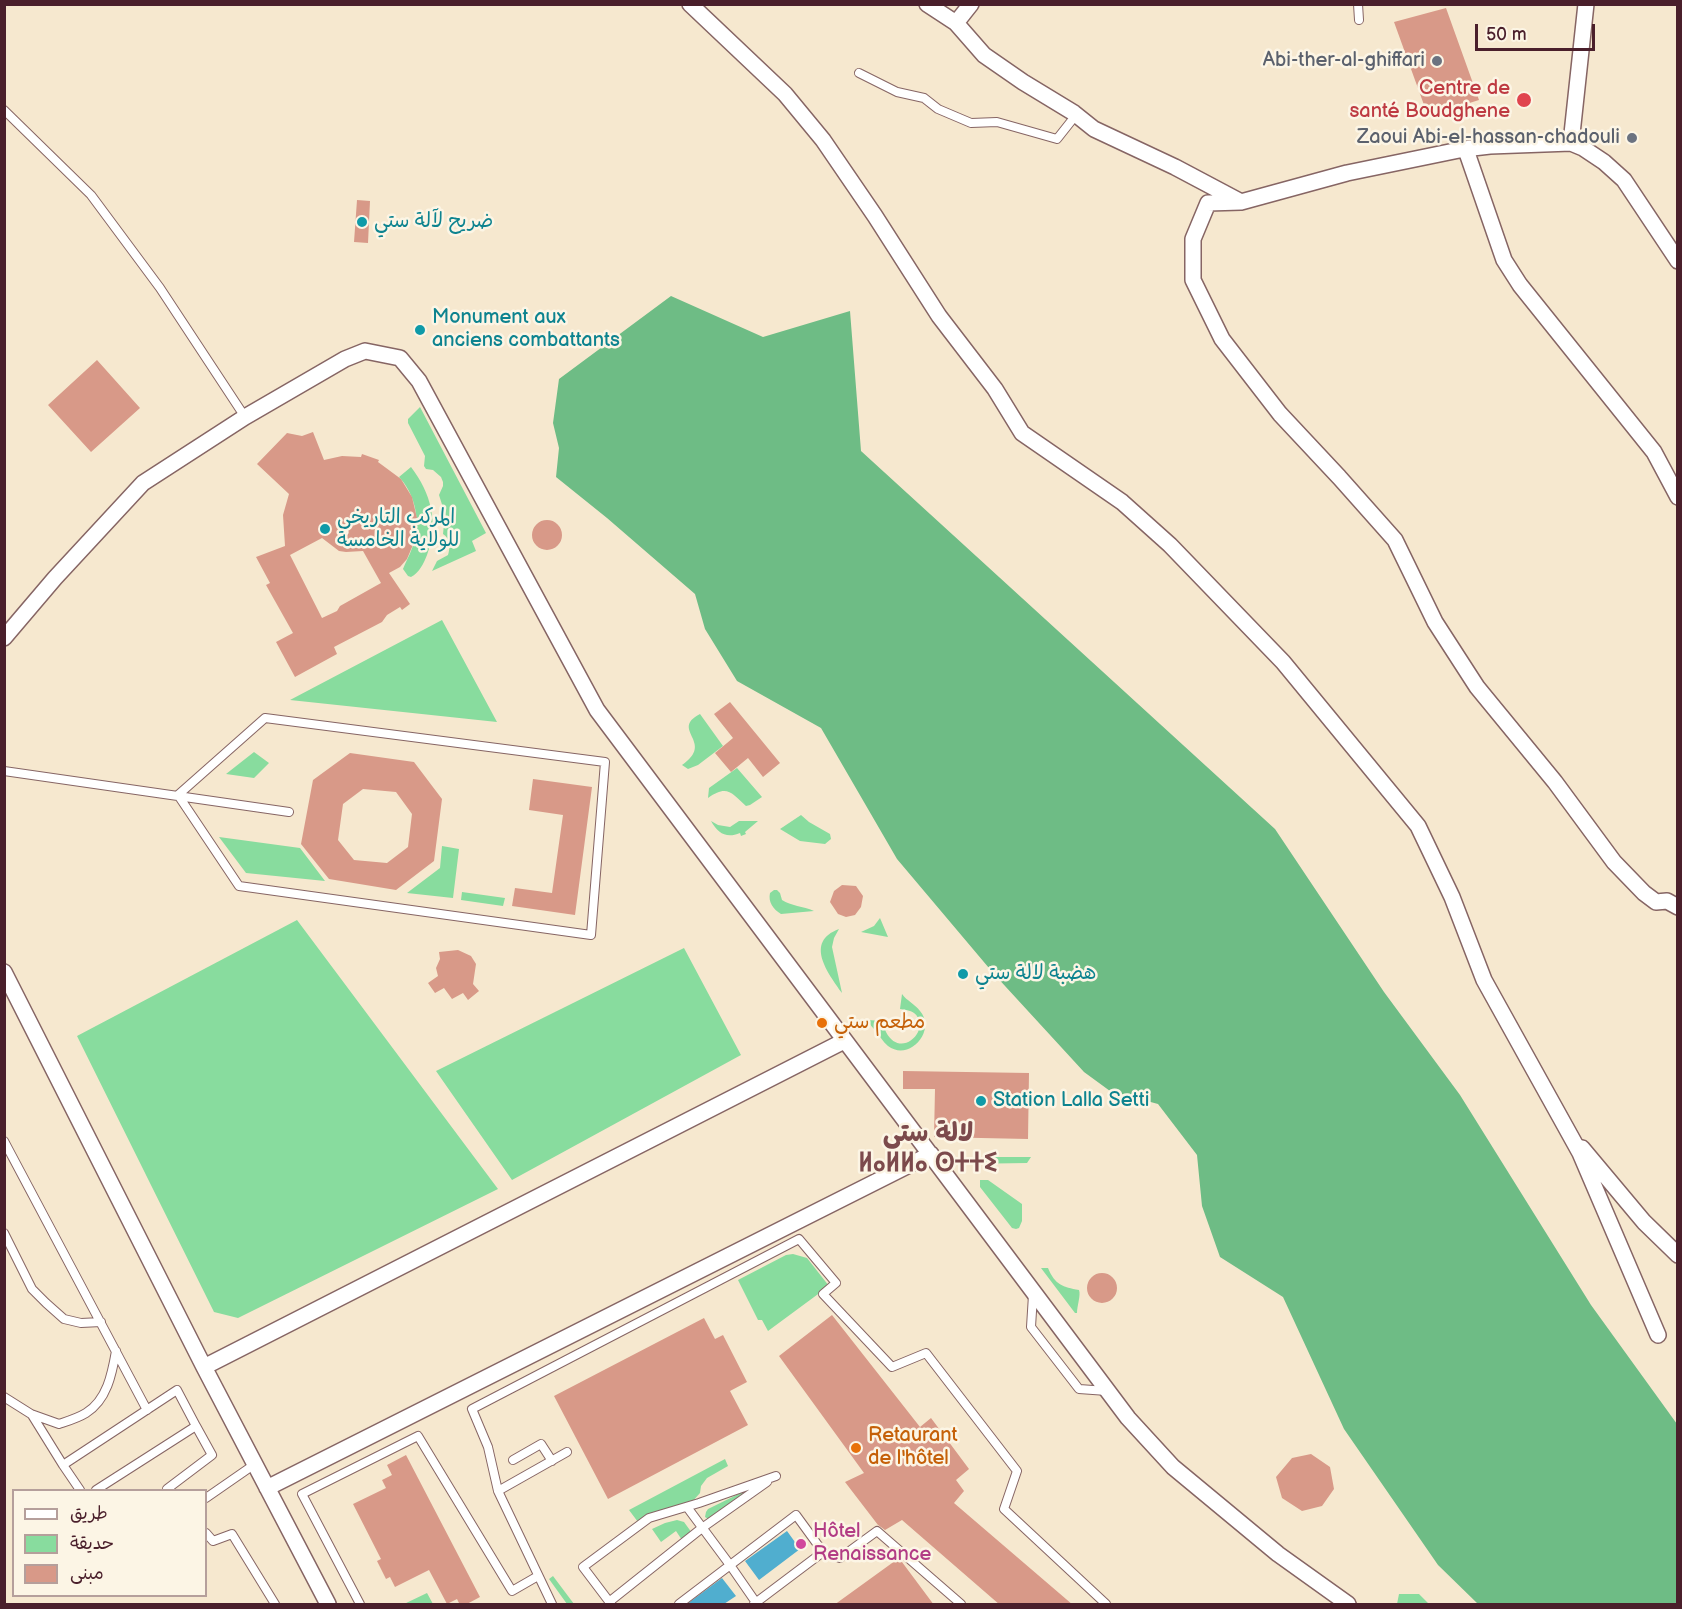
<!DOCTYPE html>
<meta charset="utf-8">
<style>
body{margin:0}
#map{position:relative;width:1682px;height:1609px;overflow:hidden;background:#f6e8cf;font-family:"Balsamiq Sans","Playpen Sans Arabic",sans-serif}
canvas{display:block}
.frame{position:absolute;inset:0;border:6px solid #4a1f2b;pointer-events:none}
.legend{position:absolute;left:12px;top:1489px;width:195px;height:108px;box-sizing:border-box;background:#fcf5e5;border:2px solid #b59f9b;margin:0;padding:8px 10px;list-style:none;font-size:18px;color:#4a1f2b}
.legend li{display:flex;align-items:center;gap:12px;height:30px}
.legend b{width:30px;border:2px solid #b59f9b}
.scale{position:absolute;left:1475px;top:24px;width:120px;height:27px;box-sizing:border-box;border:3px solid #4a1f2b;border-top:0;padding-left:8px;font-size:18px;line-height:21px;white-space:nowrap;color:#4a1f2b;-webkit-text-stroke:4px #fcf5e5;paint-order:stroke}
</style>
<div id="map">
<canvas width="1682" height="1609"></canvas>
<div class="frame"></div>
<ul class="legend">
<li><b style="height:8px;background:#fff"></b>طريق</li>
<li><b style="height:16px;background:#88dc9e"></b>حديقة</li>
<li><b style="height:16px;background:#d89988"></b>مبنى</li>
</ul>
<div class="scale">50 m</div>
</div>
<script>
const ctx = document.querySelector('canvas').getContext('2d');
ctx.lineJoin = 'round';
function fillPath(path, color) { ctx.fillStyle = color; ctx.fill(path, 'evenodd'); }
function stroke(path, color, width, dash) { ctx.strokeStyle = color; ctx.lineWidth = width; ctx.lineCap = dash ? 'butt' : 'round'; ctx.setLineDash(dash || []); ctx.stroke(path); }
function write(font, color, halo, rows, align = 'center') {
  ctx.font = font + ' "Balsamiq Sans","Playpen Sans Arabic","Noto Sans Tifinagh",sans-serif'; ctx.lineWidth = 5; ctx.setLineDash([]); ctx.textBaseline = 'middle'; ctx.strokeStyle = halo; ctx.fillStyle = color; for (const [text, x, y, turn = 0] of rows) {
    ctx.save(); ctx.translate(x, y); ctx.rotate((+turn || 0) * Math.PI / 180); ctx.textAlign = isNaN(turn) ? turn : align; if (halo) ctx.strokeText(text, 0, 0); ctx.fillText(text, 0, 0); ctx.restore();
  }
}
fillPath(new Path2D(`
 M420,407L486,533L472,541L476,551L432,571L437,561L448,555C450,548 451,539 443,534L445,514L439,495L443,486V482L441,477L433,470L426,469L424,466L425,456L408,423V419Z
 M411,467C431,493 439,523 427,555C424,563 419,573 411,577L408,576L403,569C407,559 413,549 415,538C420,517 414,493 399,477Z
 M442,620L497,722L290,700Z
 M700,714L723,746L698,765L688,769L682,765C716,742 669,730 700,714Z
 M254,752L269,763L254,778L226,774Z
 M737,768L762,797L750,805L746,806C732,793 727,784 708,798L709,788Z
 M801,815L809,822L830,834L831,839L825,844L800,841L780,829Z
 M711,821L718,825L730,827L739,821H758L745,832L746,834L741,836L740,833C726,839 718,833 711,821Z
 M219,837L300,848L325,881L246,873Z
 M442,846L459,849L453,898L407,893L440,868Z
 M774,890H777L780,893L782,900C791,906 803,906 814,911L781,914C773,909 768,902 770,893Z
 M462,892L505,898L503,906L461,900Z
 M880,918L888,937L861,932L874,926Z
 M297,920L498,1189L238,1318L214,1312L77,1036Z
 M839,929L834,938L832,947L842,993C828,973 804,942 839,929Z
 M684,948L741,1055L512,1180L436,1071Z
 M902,994C907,1001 915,1004 920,1011C937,1031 909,1062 888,1046C883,1042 880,1036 876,1031C872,1027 870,1025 868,1020L882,1021L887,1019L888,1020C884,1025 884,1027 886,1032C901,1061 933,1028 914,1013C910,1010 905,1010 900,1009Z
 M958,1157H1031L1027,1163L964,1164Z
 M980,1180H988L1022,1204V1221L1019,1228L1016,1229L1012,1228L980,1187Z
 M793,1254L807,1258L829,1286L768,1331L762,1320H758L738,1280L786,1255Z
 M1041,1268H1048C1055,1285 1063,1287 1079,1290C1081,1295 1077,1306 1077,1313H1075Z
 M725,1459L728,1466L707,1478L701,1486L700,1493L691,1503L638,1522L629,1510Z
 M761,1483L710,1520L705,1517L706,1512L708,1509Z
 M677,1520L684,1522L692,1533L682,1540L676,1531L661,1542L652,1529L665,1523Z
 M553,1576L574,1604H567L549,1579Z
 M427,1593L433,1604H404Z
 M1399,1594H1419L1429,1604H1397Z`), '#88dc9e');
fillPath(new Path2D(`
 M671,296L763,337L850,311L861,451L1275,829L1384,992L1460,1095L1591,1305L1677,1424V1604H1478L1438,1565L1344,1429L1283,1297L1220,1257L1202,1206L1197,1155L1158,1104L1110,1091L1084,1072L994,974L897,859L821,728L737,681L705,629L695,594L607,518L556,477L559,448L553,423L559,379Z`), '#6ebc85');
fillPath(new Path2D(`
 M787,1531L800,1549L759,1580L745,1561Z
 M722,1578L736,1596L724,1604H687Z`), '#50aecf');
fillPath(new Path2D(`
 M1446,8L1479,100L1428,116L1394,22Z
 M357,200L370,201L368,243L354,242Z
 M97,360L140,408L91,452L48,405Z
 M313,432L324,460L342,456L361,457L362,454L379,460L378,462L401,479L412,497L417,518L415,540L407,559L400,567L389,573L410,604L402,610L400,607L387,615L382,622L334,647L337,654L295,677L276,642L293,633L266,585L270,583L256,557L285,546L283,515L289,494L257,464L287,433L302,436ZM322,538L339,551L346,552L363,551L381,583L340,606L337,611L322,618L290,555Z
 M532 535a15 15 0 1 1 30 0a15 15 0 1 1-30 0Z
 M730,702L780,763L763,777L748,758L731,772L715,753L733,738L714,714Z
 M350,753L414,762L442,799L434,861L396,890L329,879L301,844L313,780ZM363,789L396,792L412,814L408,847L387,863L354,860L338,840L343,804Z
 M533,779L592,787L575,915L512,906L515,888L552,893L563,815L529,810Z
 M842,885L856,886L863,896L861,907L855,915L846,917L838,914L830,902L834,891Z
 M458,950L471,956L476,964L473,984L479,991L468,1000L463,993L452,999L444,988L435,993L428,983L438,976L436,968L440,959L439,952Z
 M903,1071L1029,1073L1028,1139L934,1137L935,1089H903Z
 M1087 1288a15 15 0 1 1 30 0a15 15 0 1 1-30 0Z
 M832,1315L920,1427L931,1418L969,1469L956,1480L964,1491L954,1503L1073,1605H1000L902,1520L885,1530L878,1525L845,1482L864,1473L779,1356Z
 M704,1318L715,1339L723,1335L747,1382L730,1391L748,1425L608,1499L554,1396Z
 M1311,1454L1330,1467L1334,1489L1322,1506L1302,1511L1282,1498L1276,1477L1292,1458Z
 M406,1455L480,1597L465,1605H460L457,1599L447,1604L429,1570L395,1587L390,1577L386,1579L377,1561L381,1559L353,1504L386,1488L382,1480L392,1475L387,1465Z
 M899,1558L934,1605H834Z`), '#d89988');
const service = new Path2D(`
 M1358,4L1359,20
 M859,73L897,92L924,98L938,109L971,123L997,122L1057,139L1076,115
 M4,110L91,195L160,288L245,417
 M265,718L605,762L591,935L239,886L178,795Z
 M4,771L289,812
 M4,1141L147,1410
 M4,1233L32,1289L46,1303L64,1319L81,1323L101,1322
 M1033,1295L1031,1327L1079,1389L1107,1391
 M4,1397L31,1414L59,1424C68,1421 78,1418 86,1413C107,1400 112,1374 116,1351
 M32,1415L63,1465
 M513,1460L541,1444L552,1461
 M167,1489L212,1455L196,1426
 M80,1490L63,1465L177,1390L196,1426L96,1490
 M498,1491L567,1452
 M206,1498L255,1464
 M687,1507L730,1565L757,1604
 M206,1533L213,1541L232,1534L275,1604
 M609,1602L702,1528L767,1482
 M360,1604L302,1494L418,1436L512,1591L538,1576
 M552,1604L498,1491L488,1447L472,1409L799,1239L836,1283L823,1294L892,1367L926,1353L1017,1471L1004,1509L1106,1604
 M611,1604L583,1567L649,1518L699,1503L776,1476
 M679,1604L796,1515L823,1552L840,1558L877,1531L961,1604
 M754,1604L823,1552`);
const minor = new Path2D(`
 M690,4L785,94L823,140L875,216L939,316L995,389L1022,433L1122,502L1170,545L1283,662L1418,826L1452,897L1484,980L1580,1153L1658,1335
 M927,4L956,23L984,55L1023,82L1074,113L1094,129L1175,167L1241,202
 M956,23L971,4
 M1571,143L1586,4
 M1464,149L1466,150L1504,260L1520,285L1654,452L1678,497
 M1678,261L1624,180L1604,162L1583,148L1571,143L1490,146L1464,149L1347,173L1241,202L1208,203L1193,239V280L1222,339L1280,414L1339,477L1395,540L1435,622L1477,687L1555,782L1614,862L1644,893L1656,902L1667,901L1678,907
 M4,638L55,578L143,483L245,417L345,359L365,351L400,358L419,381L597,710L1128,1418L1173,1467L1278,1554L1348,1604
 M4,972L204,1367L328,1604
 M1582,1148L1644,1222L1678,1255
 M204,1367L844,1041
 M267,1488L931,1154`);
stroke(service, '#866564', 10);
stroke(minor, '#866564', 18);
stroke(service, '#fff', 8);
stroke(minor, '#fff', 15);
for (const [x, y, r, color] of [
 [1437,61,6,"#6b7280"],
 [1524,100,8,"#e0444e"],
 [1632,138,6,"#6b7280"],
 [362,222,6,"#0f9aa8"],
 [420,330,6,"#0f9aa8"],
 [325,529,6,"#0f9aa8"],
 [963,974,6,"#0f9aa8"],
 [822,1023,6,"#e8710a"],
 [981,1101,6,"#0f9aa8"],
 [856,1448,6,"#e8710a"],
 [801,1544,6,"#d1479c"]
]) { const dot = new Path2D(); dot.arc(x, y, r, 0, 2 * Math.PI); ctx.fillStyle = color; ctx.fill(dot); stroke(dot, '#fcf5e5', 2); }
write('20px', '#5b616d', '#fcf5e5', [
 ["Abi-ther-al-ghiffari",1425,61],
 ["Zaoui Abi-el-hassan-chadouli",1620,138]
], 'right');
write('20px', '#be3a42', '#fcf5e5', [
 ["Centre de",1510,89],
 ["santé Boudghene",1510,112]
], 'right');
write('20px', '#0d838f', '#fcf5e5', [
 ["ضريح لآلة ستي",374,222],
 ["Monument aux",432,318],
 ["anciens combattants",432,341],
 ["المركب التاريخي",337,518],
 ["للولاية الخامسة",337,541],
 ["هضبة لالة ستي",975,974],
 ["Station Lalla Setti",993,1101]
], 'left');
write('20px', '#c56008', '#fcf5e5', [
 ["مطعم ستي",834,1023],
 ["Retaurant",868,1436],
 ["de l'hôtel",868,1459]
], 'left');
write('20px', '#b23c85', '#fcf5e5', [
 ["Hôtel",813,1532],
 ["Renaissance",813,1555]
], 'left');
write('bold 26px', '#7c4a4c', '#fcf5e5', [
 ["لالة ستي",928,1134],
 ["ⵍⴰⵍⵍⴰ ⵙⵜⵜⵉ",928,1164]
]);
</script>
